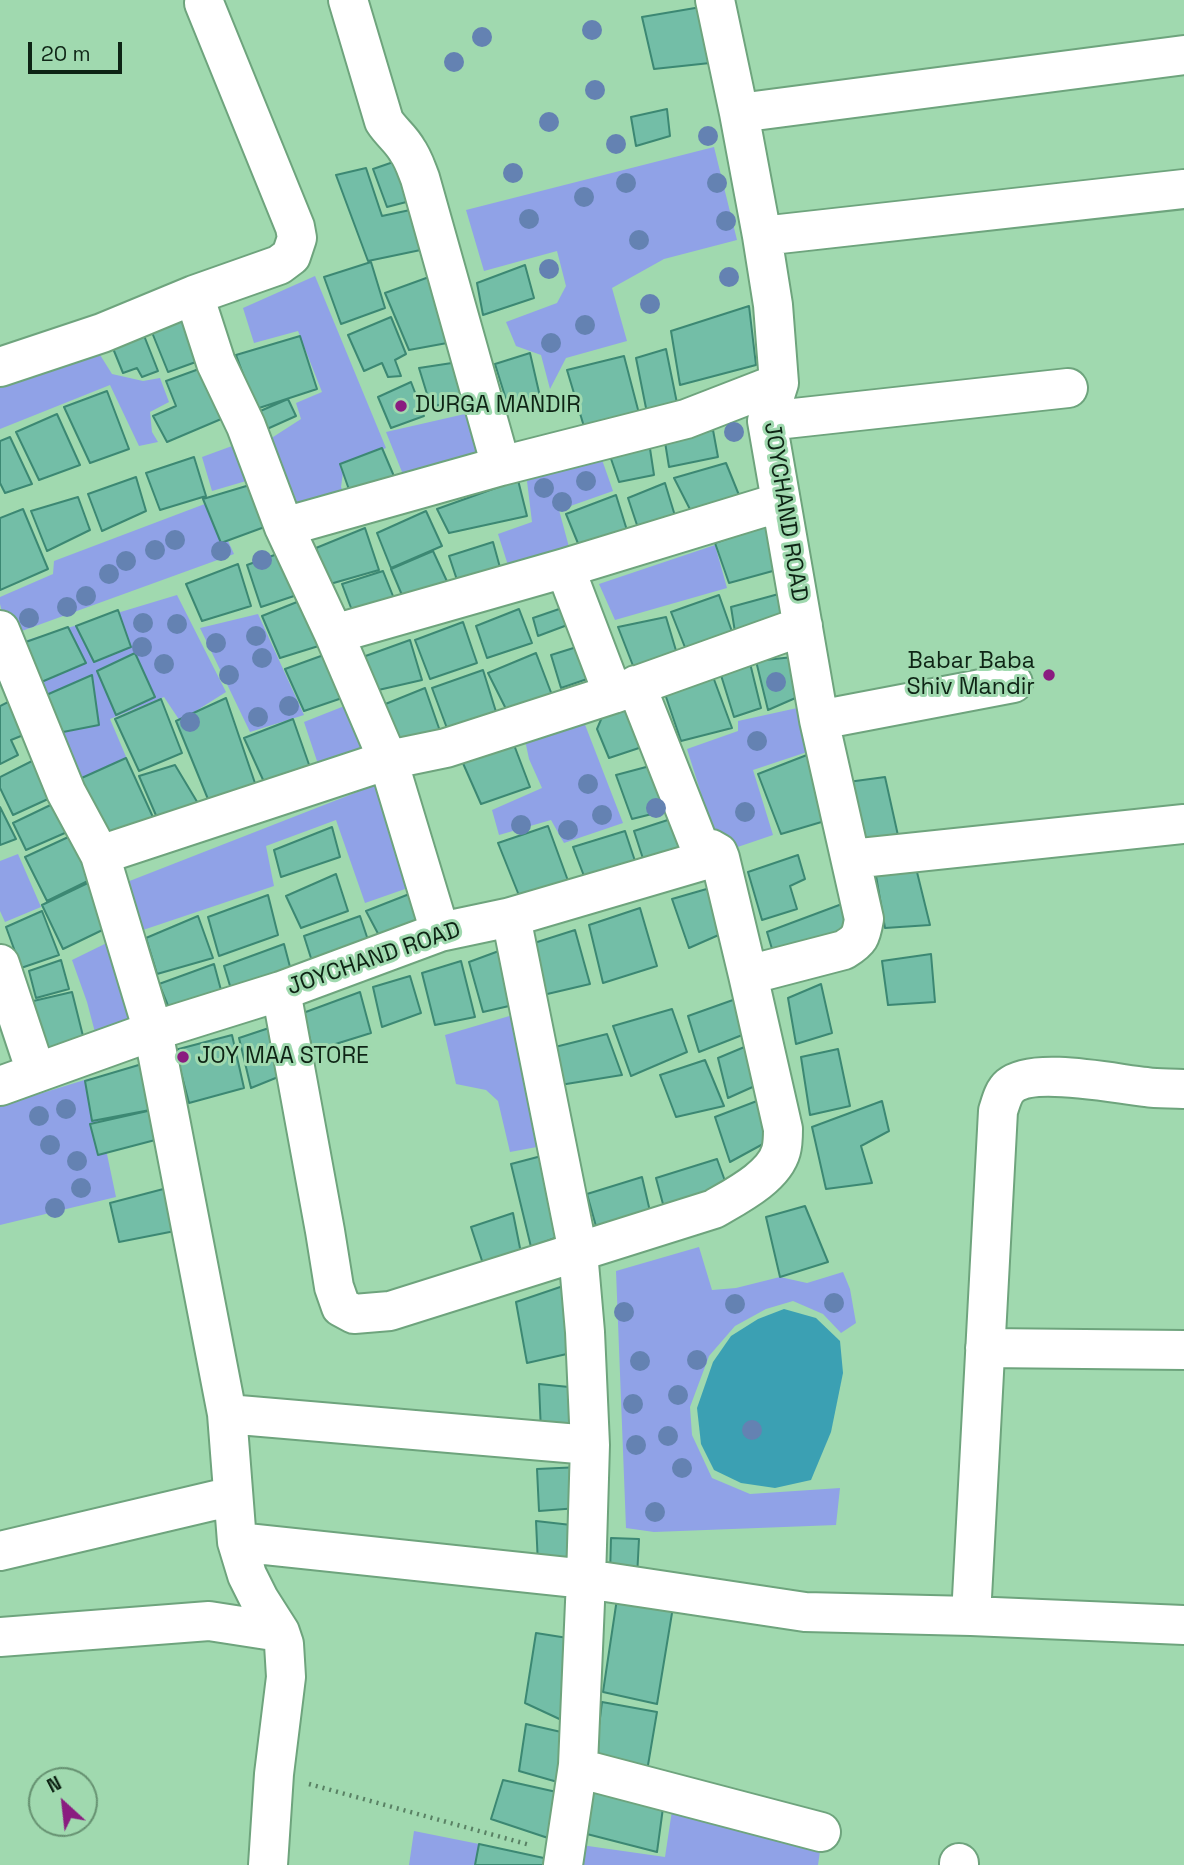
<!DOCTYPE html>
<style>
body{margin:0}
#map{position:relative;width:1184px;height:1865px;overflow:hidden;background:#a0d9af;font-family:"Space Grotesk",sans-serif}
canvas{display:block}
.north{position:absolute;left:28px;top:1767px;width:70px;height:70px;box-sizing:border-box;background:#a0d9af;border:2px solid #669171;border-radius:50%;rotate:333deg;font-size:19px;font-weight:700;line-height:28px;text-align:center;color:#0e2415}
.north::after{content:'';display:block;margin:auto;width:24px;height:32px;background:#8a1c80;clip-path:polygon(50% 0,100% 100%,50% 72%,0 100%)}
.scale{position:absolute;left:28px;top:42px;width:94px;height:32px;box-sizing:border-box;border:4px solid #0e2415;border-top:0;padding-left:9px;font-size:21px;line-height:24px;white-space:nowrap;color:#0e2415;-webkit-text-stroke:5px #a0d9af;paint-order:stroke}
</style>
<div id="map">
<canvas width="1184" height="1865"></canvas>
<div class="north">N</div>
<div class="scale">20 m</div>
</div>
<script>
const ctx = document.querySelector('canvas').getContext('2d');
ctx.lineJoin = 'round';
function fillPath(path, color) { ctx.fillStyle = color; ctx.fill(path, 'evenodd'); }
function stroke(path, color, width, dash) { ctx.strokeStyle = color; ctx.lineWidth = width; ctx.lineCap = dash ? 'butt' : 'round'; ctx.setLineDash(dash || []); ctx.stroke(path); }
function write(font, color, halo, rows, align = 'center') {
  ctx.font = font + ' "Space Grotesk",sans-serif'; ctx.lineWidth = 6; ctx.setLineDash([]); ctx.textBaseline = 'middle'; ctx.strokeStyle = halo; ctx.fillStyle = color; for (const [text, x, y, turn = 0] of rows) {
    ctx.save(); ctx.translate(x, y); ctx.rotate((+turn || 0) * Math.PI / 180); ctx.textAlign = isNaN(turn) ? turn : align; if (halo) ctx.strokeText(text, 0, 0); ctx.fillText(text, 0, 0); ctx.restore();
  }
}
fillPath(new Path2D(`
 M714,147L737,240L664,259L612,288L627,341L566,358L550,389L541,355L516,346L506,322L557,303L566,286L557,251L484,271L466,210Z
 M315,276L386,448L344,465L341,487L353,511L307,525L270,439L301,419L296,403L322,392L298,331L254,343L243,308Z
 M97,350L112,374L143,381L160,378L169,402L150,412L152,432L158,442L139,446L110,385L0,429V388Z
 M478,411L492,462L408,487L386,432Z
 M243,442L253,479L212,491L202,457Z
 M600,454L613,491L559,510L569,547L514,584L498,534L532,522L527,481Z
 M210,502L234,554L8,636L0,604V597L53,574L54,561Z
 M715,545L727,588L615,620L599,584Z
 M177,595L226,692L180,721L164,697L110,719L127,759L74,784L11,645Z
 M258,614L304,715L250,732L200,628Z
 M352,703L374,750L319,767L304,722Z
 M820,703L831,744L753,770L773,835L720,853L687,749L738,731V721Z
 M584,722L623,823L564,843L551,820L499,835L492,810L542,788L529,759L525,740Z
 M388,780L428,881L365,903L336,820L266,846L274,886L143,930L127,882Z
 M18,854L41,907L5,922L0,911V861Z
 M121,936L155,1040L101,1055L87,1002L72,960Z
 M523,1012L553,1144L510,1152L498,1101L486,1090L456,1084L445,1035Z
 M91,1078L116,1197L0,1225V1106Z
 M699,1247L712,1290L736,1288L780,1277L807,1283L843,1272L850,1289L856,1323L841,1333L823,1314L793,1301L766,1309L735,1326L709,1356L690,1407L692,1435L712,1478L750,1494L840,1488L836,1525L654,1532L626,1528L616,1271Z
 M673,1804L820,1851L818,1865H577L581,1845L665,1857Z
 M414,1831L479,1844L475,1865H409Z`), '#90a2e7');
fillPath(new Path2D(`
 M784,1309L816,1318L840,1341L843,1373L831,1432L811,1480L775,1488L741,1483L714,1470L701,1444L697,1408L713,1362L731,1336L758,1319Z`), '#3ba0b3');
const building = new Path2D(`
 M701,7L710,63L654,69L642,17Z
 M667,109L670,136L636,146L631,117Z
 M405,158L418,199L387,207L373,169Z
 M366,168L382,216L424,207L435,247L368,261L336,175Z
 M371,262L385,308L341,324L324,277Z
 M525,265L534,298L483,315L477,283Z
 M440,273L458,341L409,350L385,293Z
 M749,306L756,365L680,385L671,331Z
 M189,310L207,358L168,372L149,325Z
 M391,317L406,354L395,360L401,376L388,377L382,363L364,371L348,335Z
 M141,328L158,371L142,377L137,368L123,373L110,341Z
 M300,336L317,389L256,409L236,355Z
 M666,349L678,408L647,413L636,358Z
 M530,353L541,401L509,409L495,364Z
 M624,356L642,425L588,440L567,370Z
 M465,361L478,395L431,407L419,368Z
 M210,365L233,414L167,442L153,416L176,406L166,381Z
 M411,382L424,416L391,428L378,397Z
 M107,391L129,449L90,463L64,407Z
 M288,399L296,416L267,429L258,412Z
 M57,414L80,465L39,480L16,432Z
 M713,430L718,457L669,467L665,442Z
 M10,437L32,484L5,493L0,483V441Z
 M649,442L654,475L619,482L609,453Z
 M382,448L399,488L353,501L340,464Z
 M194,457L206,496L160,510L146,473Z
 M726,463L743,505L697,523L674,478Z
 M136,477L146,511L102,531L88,494Z
 M518,480L527,516L449,533L437,509Z
 M665,483L679,529L643,543L628,498Z
 M253,484L270,525L221,543L203,499Z
 M616,495L630,540L584,558L566,514Z
 M78,497L90,530L47,551L31,511Z
 M23,509L48,569L0,590V518Z
 M426,511L442,546L391,568L377,533Z
 M781,520L791,566L729,583L715,543Z
 M365,528L379,570L330,584L316,548Z
 M493,542L504,582L462,595L449,556Z
 M291,549L306,592L261,607L247,565Z
 M433,551L451,590L407,607L391,569Z
 M238,564L251,606L202,621L186,584Z
 M383,571L397,606L356,621L342,584Z
 M786,592L787,618L735,632L731,607Z
 M719,595L735,640L688,655L671,612Z
 M307,598L325,644L280,658L262,616Z
 M565,607L570,624L538,636L533,618Z
 M519,609L532,643L487,658L476,626Z
 M118,610L131,647L94,662L76,626Z
 M666,617L680,664L637,676L618,627Z
 M463,622L477,663L430,679L415,640Z
 M68,627L86,663L39,683L23,643Z
 M410,640L422,680L374,691L360,658Z
 M580,646L590,678L561,688L551,655Z
 M332,652L348,696L304,711L285,669Z
 M135,653L155,697L116,715L97,671Z
 M536,653L552,695L508,713L488,673Z
 M793,657L800,696L768,710L756,661Z
 M749,659L761,708L734,717L720,672Z
 M483,670L497,715L448,731L432,688Z
 M712,674L732,728L681,741L663,688Z
 M92,675L99,725L63,732L44,696Z
 M425,688L441,734L402,747L383,705Z
 M20,696L36,730L11,740L18,755L0,764V706Z
 M226,698L257,789L210,804L176,721Z
 M161,699L182,753L139,771L115,719Z
 M608,703H644L654,743L609,758L597,729Z
 M293,719L313,776L269,793L244,738Z
 M511,737L530,787L481,804L458,752Z
 M812,753L835,818L781,834L758,774Z
 M42,756L59,794L13,815L0,788V777Z
 M126,758L157,826L107,848L75,781Z
 M665,762L680,807L632,819L616,775Z
 M175,765L199,805L158,820L139,776Z
 M885,777L899,840L863,848L848,782Z
 M61,800L74,829L26,850L13,823Z
 M0,807L16,839L0,845Z
 M680,816L694,858L648,874L634,831Z
 M548,826L571,889L520,898L498,843Z
 M332,827L340,857L281,877L274,850Z
 M625,831L637,867L587,884L573,847Z
 M77,833L98,876L47,901L25,857Z
 M798,855L805,879L790,886L797,909L762,920L748,872Z
 M916,868L930,925L885,928L876,876Z
 M336,874L348,911L301,928L286,896Z
 M96,879L117,923L63,949L42,905Z
 M717,886L730,930L689,948L672,899Z
 M417,891L428,927L383,943L366,911Z
 M268,895L278,935L219,956L208,917Z
 M850,901L852,938L775,959L767,932Z
 M640,908L657,966L603,983L589,925Z
 M42,911L59,955L21,968L6,927Z
 M198,916L213,958L157,974L146,938Z
 M360,916L373,955L316,974L304,936Z
 M575,930L590,984L543,995L531,944Z
 M284,944L294,982L234,999L224,966Z
 M507,948L522,1003L483,1012L469,962Z
 M931,954L935,1002L888,1005L882,961Z
 M61,960L69,989L36,998L29,971Z
 M461,961L475,1017L435,1025L422,973Z
 M214,964L225,1005L174,1020L159,984Z
 M410,976L421,1013L382,1027L373,987Z
 M821,984L832,1033L796,1044L788,998Z
 M72,992L86,1048L43,1062L29,1002Z
 M360,992L371,1033L313,1051L303,1013Z
 M747,995L755,1030L699,1052L688,1016Z
 M672,1009L687,1052L631,1076L613,1026Z
 M278,1025L288,1073L251,1088L239,1038Z
 M607,1034L622,1075L560,1085L551,1048Z
 M232,1035L244,1088L189,1103L175,1050Z
 M754,1043L766,1081L728,1098L718,1058Z
 M838,1049L850,1106L810,1115L801,1057Z
 M705,1060L724,1106L676,1117L660,1075Z
 M142,1064L150,1110L92,1121L85,1081Z
 M770,1096L774,1138L730,1162L715,1117Z
 M882,1101L889,1131L861,1146L872,1183L826,1189L812,1127Z
 M152,1110L159,1139L98,1155L90,1124Z
 M549,1154L571,1232L531,1247L511,1164Z
 M717,1159L729,1192L667,1219L656,1178Z
 M642,1177L652,1220L599,1237L587,1194Z
 M171,1187L180,1230L119,1242L110,1203Z
 M805,1206L828,1262L780,1277L766,1217Z
 M513,1213L524,1268L487,1276L471,1227Z
 M575,1282L580,1351L527,1363L516,1302Z
 M539,1384L579,1388L581,1428L541,1432Z
 M581,1467L578,1508L539,1511L537,1469Z
 M536,1521L580,1526L576,1566L538,1565Z
 M611,1538L639,1539L637,1577L610,1575Z
 M618,1592L674,1601L657,1704L603,1692Z
 M536,1633L574,1639L568,1723L525,1703Z
 M602,1702L657,1712L647,1771L595,1757Z
 M526,1724L570,1734L561,1783L519,1771Z
 M590,1778L665,1793L657,1852L583,1833Z
 M503,1780L561,1793L554,1840L491,1819Z
 M479,1844L553,1860L552,1865H475Z`);
fillPath(building, '#73bea7');
stroke(building, '#3c8873', 2);
const minor = new Path2D(`
 M348,0L384,121C391,132 401,139 407,150C413,158 416,168 420,178L501,466
 M739,113L1184,55
 M762,236L1184,189
 M0,367L102,333L194,295L279,265L291,256L297,238L295,227L204,3
 M767,421L1068,388
 M284,527L501,466L686,419L779,383
 M565,568L613,694
 M0,630L66,792L100,855L153,1031L0,1086
 M334,634L565,568L781,502
 M636,685L705,860
 M819,720L1013,683
 M100,855L388,760L334,634L284,527L246,426L216,363L194,295
 M851,859L1184,824
 M511,917L578,1252L585,1332L590,1445L586,1579L578,1765L563,1865
 M440,932L388,760L446,748L613,694L803,626
 M0,964L36,1072
 M281,991L325,1231L334,1287L341,1307L354,1314L390,1311L714,1209C736,1196 774,1177 781,1151C783,1144 783,1136 783,1129L748,975L844,950C860,940 861,937 864,919L819,720L767,421L779,383L773,305L762,236L739,113L715,0
 M985,1348L1184,1350
 M227,1414L590,1445
 M237,1542L586,1579L805,1612L971,1616L1184,1625
 M0,1551L233,1496
 M971,1616L998,1111C1001,1102 1003,1092 1010,1086C1034,1066 1115,1084 1146,1087C1158,1089 1171,1088 1184,1089
 M0,1637L209,1621L280,1632
 M578,1765L585,1770L821,1832
 M268,1865L274,1774L286,1677L284,1644L280,1632L259,1599L247,1575L237,1542L227,1414L153,1031L281,991L440,932L511,917L705,860L711,849L718,853L720,858L748,975
 M959,1865V1863`);
stroke(minor, '#6ea47d', 42);
stroke(new Path2D(`
 M309,1784L530,1845`), '#598164', 4.5, [2, 5]);
stroke(minor, '#fff', 38);
ctx.fillStyle = '#6482b2';
for (const [x, y] of [
 [592,30],
 [482,37],
 [454,62],
 [595,90],
 [549,122],
 [708,136],
 [616,144],
 [513,173],
 [626,183],
 [717,183],
 [584,197],
 [529,219],
 [726,221],
 [639,240],
 [549,269],
 [729,277],
 [650,304],
 [585,325],
 [551,343],
 [734,432],
 [586,481],
 [544,488],
 [562,502],
 [175,540],
 [155,550],
 [221,551],
 [262,560],
 [126,561],
 [109,574],
 [86,596],
 [67,607],
 [29,618],
 [143,623],
 [177,624],
 [256,636],
 [216,643],
 [142,647],
 [262,658],
 [164,664],
 [229,675],
 [776,682],
 [289,706],
 [258,717],
 [190,722],
 [757,741],
 [588,784],
 [656,808],
 [745,812],
 [602,815],
 [521,825],
 [568,830],
 [66,1109],
 [39,1116],
 [50,1145],
 [77,1161],
 [81,1188],
 [55,1208],
 [834,1303],
 [735,1304],
 [624,1312],
 [697,1360],
 [640,1361],
 [678,1395],
 [633,1404],
 [752,1430],
 [668,1436],
 [636,1445],
 [682,1468],
 [655,1512]
]) { ctx.beginPath(); ctx.arc(x, y, 10, 0, 2 * Math.PI); ctx.fill(); }
for (const [x, y, r, color] of [
 [401,406,7,"#8a1c80"],
 [1049,675,7,"#8a1c80"],
 [183,1057,7,"#8a1c80"]
]) { const dot = new Path2D(); dot.arc(x, y, r, 0, 2 * Math.PI); ctx.fillStyle = color; ctx.fill(dot); stroke(dot, '#a0d9af', 2.5); }
write('23px', '#0e2415', '#a0d9af', [
 ["DURGA MANDIR",415,406],
 ["Babar Baba",1035,662,"right"],
 ["Shiv Mandir",1035,688,"right"],
 ["JOY MAA STORE",197,1057]
], 'left');
write('23px', '#0e2415', '#a0d9af', [
 ["JOYCHAND ROAD",785,512,81],
 ["JOYCHAND ROAD",374,959,-19]
]);
</script>
